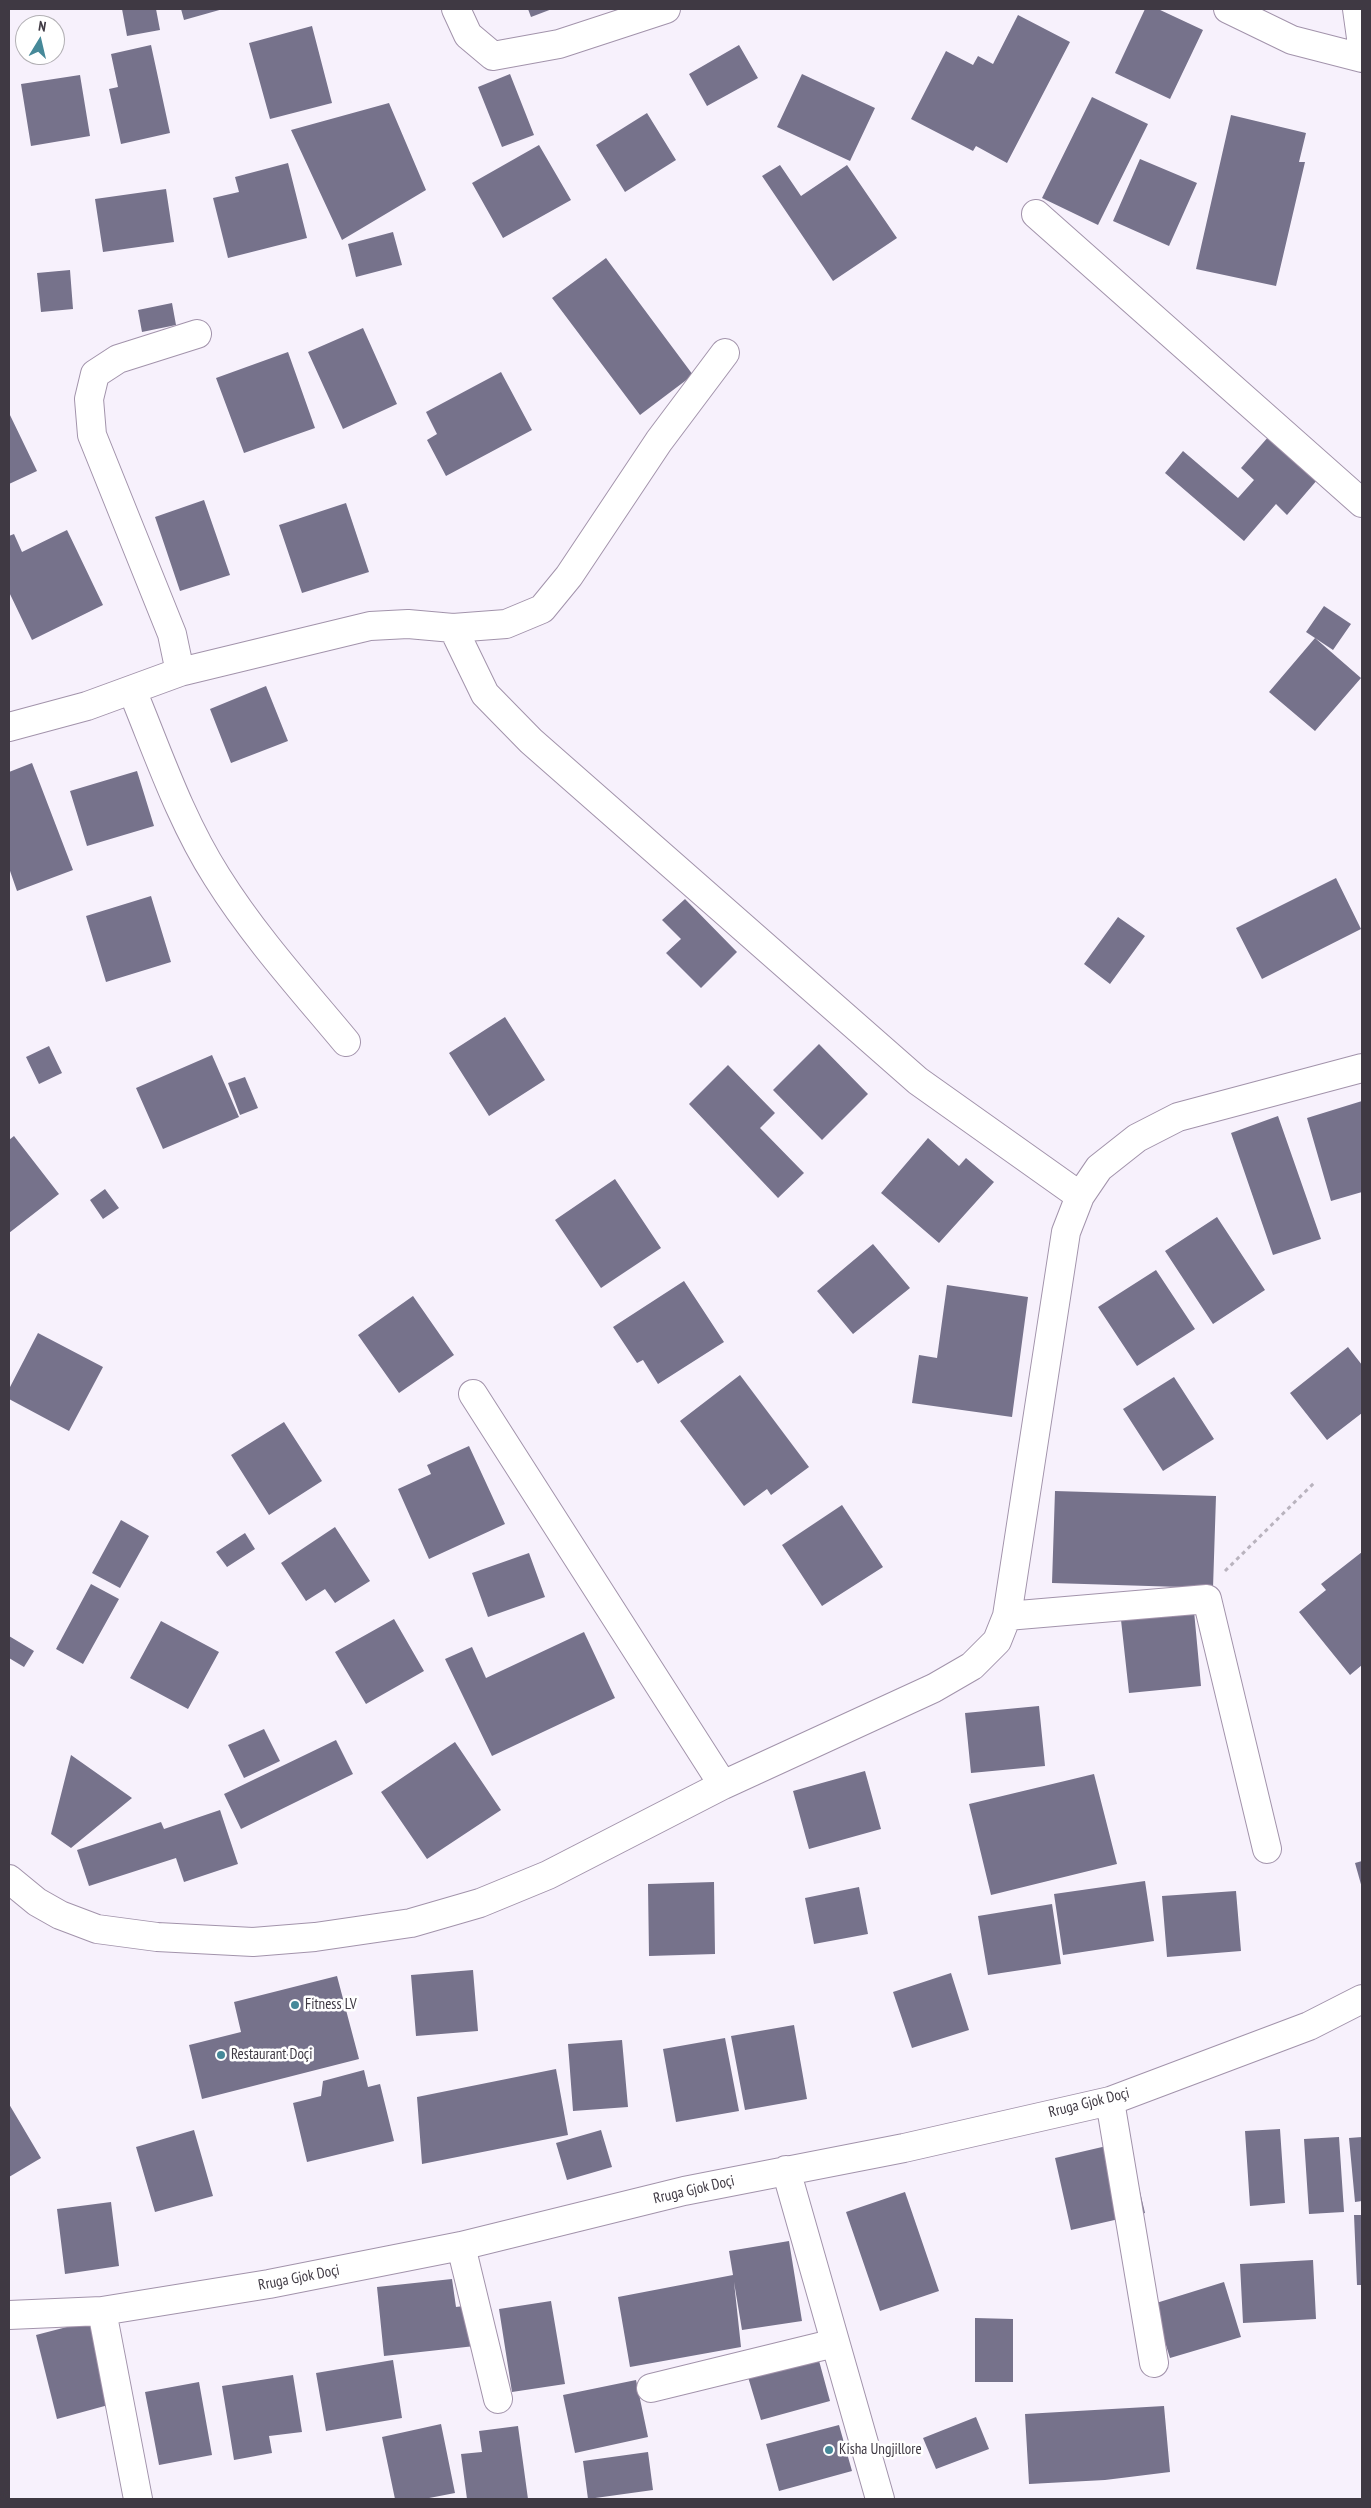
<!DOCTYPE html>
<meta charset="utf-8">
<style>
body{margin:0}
#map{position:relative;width:1371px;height:2508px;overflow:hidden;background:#f7f1fc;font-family:"PT Sans Narrow",sans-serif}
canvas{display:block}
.frame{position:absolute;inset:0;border:10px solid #3f3943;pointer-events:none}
.north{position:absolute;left:15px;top:15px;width:50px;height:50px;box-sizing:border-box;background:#fff;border:1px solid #b2b0b4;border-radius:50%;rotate:9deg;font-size:14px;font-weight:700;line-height:20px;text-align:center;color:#3f3943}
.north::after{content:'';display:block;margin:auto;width:18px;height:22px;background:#468999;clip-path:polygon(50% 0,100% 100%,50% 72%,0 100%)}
</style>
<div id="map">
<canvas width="1371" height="2508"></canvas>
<div class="frame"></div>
<div class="north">N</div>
</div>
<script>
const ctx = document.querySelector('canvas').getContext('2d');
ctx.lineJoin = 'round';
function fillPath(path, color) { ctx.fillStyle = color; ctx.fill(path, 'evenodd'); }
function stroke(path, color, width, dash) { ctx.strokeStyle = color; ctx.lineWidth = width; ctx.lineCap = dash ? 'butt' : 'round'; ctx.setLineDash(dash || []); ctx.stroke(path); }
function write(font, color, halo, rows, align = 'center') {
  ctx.font = font + ' "PT Sans Narrow",sans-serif'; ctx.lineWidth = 5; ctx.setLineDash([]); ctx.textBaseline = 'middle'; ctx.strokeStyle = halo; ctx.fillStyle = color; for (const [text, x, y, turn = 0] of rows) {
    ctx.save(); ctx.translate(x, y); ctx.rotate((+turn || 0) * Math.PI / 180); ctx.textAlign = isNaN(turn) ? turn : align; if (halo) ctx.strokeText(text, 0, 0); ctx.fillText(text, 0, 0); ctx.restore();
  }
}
fillPath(new Path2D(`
 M122,9H156L160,30L127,36Z
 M181,9H223L184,20Z
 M528,9H552L531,17Z
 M1145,9H1158L1203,30L1170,99L1115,73Z
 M1018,15L1070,42L1007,163L976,146L973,151L911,119L946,51L973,65L978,56L993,64Z
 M312,26L332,103L270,119L249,43Z
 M151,45L170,133L121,144L109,89L118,87L111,54Z
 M739,45L758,78L707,106L689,74Z
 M510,74L534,135L502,147L478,87Z
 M802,74L875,108L850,161L777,127Z
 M80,75L90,136L31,146L21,84Z
 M1092,97L1148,124L1098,225L1042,198Z
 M389,103L426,190L342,240L291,130Z
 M647,113L676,160L625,192L596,145Z
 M1231,115L1306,133L1299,162H1305L1276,286L1196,269Z
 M539,145L571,200L503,238L472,183Z
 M1140,159L1197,183L1169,246L1113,221Z
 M288,163L307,238L228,258L213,198L239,192L235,177Z
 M780,165L801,196L847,165L897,238L833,281L762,176Z
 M166,189L174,242L103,252L95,199Z
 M393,232L402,265L356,277L348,244Z
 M606,258L693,375L640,415L552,298Z
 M70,270L73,309L41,312L37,273Z
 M172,303L176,325L142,332L138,310Z
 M363,328L397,404L343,429L308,352Z
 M288,352L315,428L244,453L216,378Z
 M501,372L532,430L446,476L427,440L437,434L426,412Z
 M9,413L37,471L9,484Z
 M1269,436L1318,479L1287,515L1276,504L1244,541L1165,473L1183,451L1238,498L1254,480L1241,468Z
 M204,500L230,575L180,591L155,517Z
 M346,503L369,572L302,593L279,525Z
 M67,530L103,605L32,640L9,592V536L14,534L22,552Z
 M1324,606L1351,624L1333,650L1306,632Z
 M1315,638L1361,678L1315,731L1269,692Z
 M266,686L288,741L231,763L210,709Z
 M32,763L73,870L17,891L9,868V772Z
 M137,771L154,826L87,846L70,791Z
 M1336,878L1361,929L1262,979L1236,928Z
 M151,896L171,962L106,982L86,916Z
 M685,899L737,952L701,988L666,953L681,939L662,920Z
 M1118,917L1145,936L1110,984L1084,964Z
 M505,1017L545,1080L489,1116L449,1053Z
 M819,1044L868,1094L822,1140L773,1090Z
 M49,1046L62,1073L39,1084L26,1057Z
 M212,1055L239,1117L163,1149L136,1088Z
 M728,1065L775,1113L760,1128L804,1173L778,1198L689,1104Z
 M245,1077L258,1108L240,1115L228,1083Z
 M1362,1101V1192L1331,1201L1307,1118Z
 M1278,1116L1321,1239L1273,1255L1231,1133Z
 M14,1136L59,1194L9,1233V1140Z
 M928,1138L959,1166L966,1158L994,1182L939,1243L881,1193Z
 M615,1179L661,1248L601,1288L555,1220Z
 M105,1189L119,1208L103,1219L90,1200Z
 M1217,1217L1265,1290L1213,1324L1165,1251Z
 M873,1244L910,1288L853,1334L817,1291Z
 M1156,1270L1195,1329L1137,1366L1098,1307Z
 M684,1281L724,1342L658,1384L643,1360L637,1363L613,1327Z
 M947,1285L1028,1297L1012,1417L912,1403L919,1355L937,1358Z
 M413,1296L454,1355L399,1393L358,1335Z
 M38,1333L103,1367L69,1431L9,1399V1389Z
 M1348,1347L1362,1365V1413L1327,1440L1290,1393Z
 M740,1375L809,1467L771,1495L767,1489L744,1506L680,1421Z
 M1174,1377L1214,1439L1163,1471L1123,1409Z
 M284,1422L322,1481L269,1515L231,1455Z
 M469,1446L505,1524L429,1559L398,1489L431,1474L427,1465Z
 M1055,1491L1216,1496L1213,1588L1052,1583Z
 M842,1505L883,1567L822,1606L782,1545Z
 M121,1520L149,1536L120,1588L92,1573Z
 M335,1527L370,1581L335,1603L325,1589L306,1601L281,1563Z
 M245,1533L255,1549L227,1567L216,1552Z
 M1362,1552V1665L1350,1675L1299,1612L1326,1590L1321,1584Z
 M529,1553L545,1597L488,1617L472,1573Z
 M91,1584L119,1599L83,1664L56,1649Z
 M1194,1611L1201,1686L1129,1693L1121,1620Z
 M394,1619L424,1671L366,1704L335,1652Z
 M161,1621L219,1652L188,1709L130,1678Z
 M584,1632L615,1698L492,1756L445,1659L472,1647L486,1678Z
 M9,1636L34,1651L24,1667L9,1658Z
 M1039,1706L1045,1766L971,1773L965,1713Z
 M264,1729L280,1761L244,1778L228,1745Z
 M336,1740L353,1774L241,1829L224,1794Z
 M455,1742L501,1810L427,1859L381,1792Z
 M71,1755L132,1798L71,1848L51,1834Z
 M865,1771L881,1829L809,1849L793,1791Z
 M1094,1774L1117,1864L991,1895L969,1804Z
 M220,1810L238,1864L184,1882L176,1858L89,1886L77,1850L161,1822L164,1829Z
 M1362,1861V1888L1355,1863Z
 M1145,1881L1154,1941L1063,1955L1054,1894Z
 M714,1882L715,1954L649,1956L648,1884Z
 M859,1887L868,1934L814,1944L805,1898Z
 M1236,1891L1241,1951L1167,1957L1162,1896Z
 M1052,1904L1061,1964L988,1975L978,1916Z
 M473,1970L478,2031L416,2036L411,1975Z
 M951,1973L969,2030L912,2048L893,1992Z
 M337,1976L359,2059L202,2099L189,2045L241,2032L234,2002Z
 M794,2025L807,2099L745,2110L731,2036Z
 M725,2038L739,2111L676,2122L663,2049Z
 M622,2040L628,2107L573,2111L568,2044Z
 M556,2069L568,2135L422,2164L417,2097Z
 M364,2070L368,2087L380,2084L394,2141L307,2162L293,2103L321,2096L323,2081Z
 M9,2104L41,2158L9,2177Z
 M1280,2129L1285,2203L1250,2206L1245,2131Z
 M194,2130L213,2196L155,2212L136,2147Z
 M601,2130L612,2167L567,2180L556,2143Z
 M1339,2137L1344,2212L1309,2214L1304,2139Z
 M1362,2137V2201L1355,2202L1349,2138Z
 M1128,2141L1145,2213L1071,2230L1055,2158Z
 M905,2192L939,2291L880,2311L846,2212Z
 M111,2202L119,2266L65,2274L57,2209Z
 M1354,2215H1362V2285H1357Z
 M789,2241L802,2321L742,2330L734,2282L741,2347L630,2367L618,2297L733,2275L729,2251Z
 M1313,2260L1316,2319L1243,2323L1240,2264Z
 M452,2279L456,2307L471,2305L475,2346L384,2356L377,2287Z
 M1224,2282L1241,2337L1170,2358L1153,2304Z
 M551,2301L565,2384L512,2392L499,2309Z
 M975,2318L1013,2319V2382H975Z
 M90,2321L112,2404L57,2419L36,2335Z
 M818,2357L830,2401L761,2420L748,2377Z
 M393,2360L402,2418L326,2431L316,2373Z
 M293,2375L302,2432L269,2436L272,2453L234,2460L222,2386Z
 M636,2380L648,2437L575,2453L563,2395Z
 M199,2382L212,2455L159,2465L145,2392Z
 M1164,2406L1170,2472L1105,2480L1029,2484L1025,2414Z
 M976,2417L989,2449L936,2469L923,2438Z
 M441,2424L455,2493L424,2499H395L382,2437Z
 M839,2425L852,2471L779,2491L766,2444Z
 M518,2426L528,2499H467L461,2454L482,2452L479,2431Z
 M648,2452L653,2490L588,2499L583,2461Z`), '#76728b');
const minor = new Path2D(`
 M456,9L468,35L493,56L559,44L666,9
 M1228,9L1292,40L1362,58
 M1357,9L1362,45
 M1036,214L1362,503
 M453,628L485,694L531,741L918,1081L1080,1196
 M180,672L172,634L92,435L89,399L95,374L118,359L197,334
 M132,690C158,753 180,819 217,877C254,936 301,988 346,1042
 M9,727L87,706L180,672L370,626L408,624L453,628L506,624L542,609L569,576L659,441L725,353
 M473,1394L723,1785
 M1007,1616L1207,1599L1267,1849
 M9,1879L37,1902L60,1915L97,1929L157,1937L253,1942L315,1937L411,1923L480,1903L548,1875L723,1785L934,1688L972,1666L997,1641L1007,1616L1066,1232L1080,1196L1099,1168L1137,1138L1178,1117L1362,1068
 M1110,2101L1154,2363
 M786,2170L880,2499
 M461,2246L498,2399
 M102,2311L138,2499
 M9,2315L102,2311L269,2284L461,2246L684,2191L904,2148L1110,2101L1309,2026L1362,1999
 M651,2388L835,2343`);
stroke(minor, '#a293ab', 30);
stroke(new Path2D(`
 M1225,1571L1315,1482`), '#b9b3be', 3, [4, 4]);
stroke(minor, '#fff', 28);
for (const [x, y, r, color] of [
 [295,2005,5,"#468999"],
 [221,2055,5,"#468999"],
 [829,2450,5,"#468999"]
]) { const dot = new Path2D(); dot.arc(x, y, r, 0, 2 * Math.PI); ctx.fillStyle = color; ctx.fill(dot); stroke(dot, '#fff', 2); }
write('15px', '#3f3943', '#fff', [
 ["Fitness LV",305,2005],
 ["Restaurant Doçi",231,2055],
 ["Kisha Ungjillore",839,2450]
], 'left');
write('15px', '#3f3943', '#fff', [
 ["Rruga Gjok Doçi",1089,2103,-14],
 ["Rruga Gjok Doçi",694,2190,-13],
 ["Rruga Gjok Doçi",299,2278,-11]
]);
</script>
